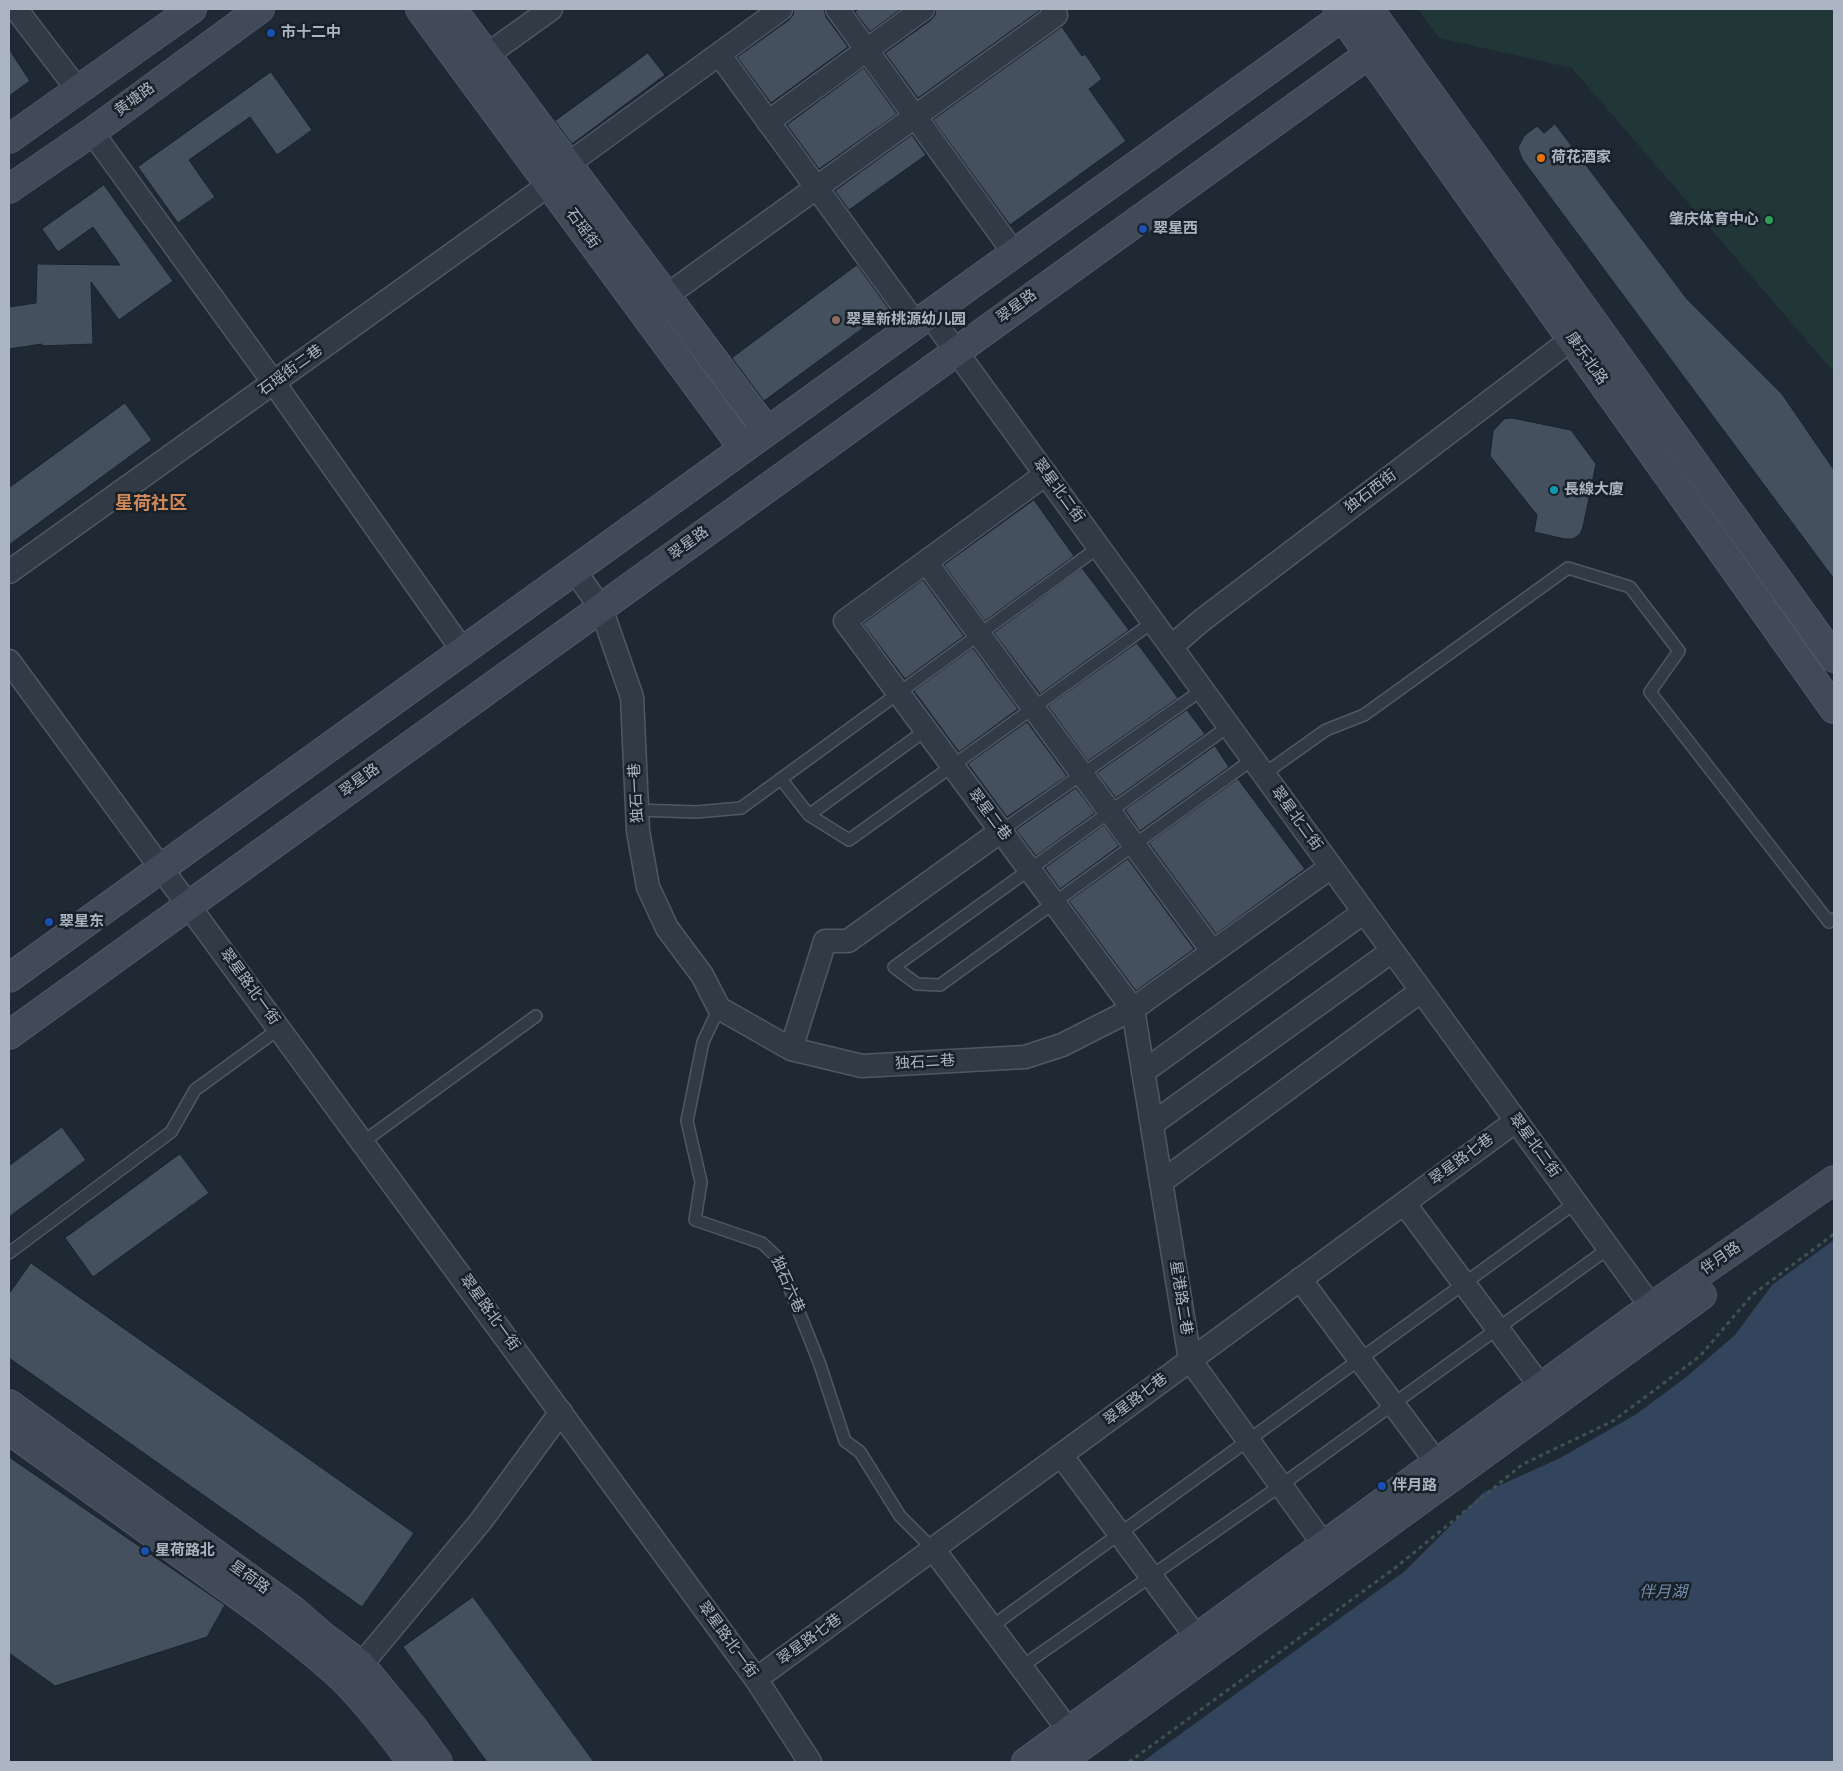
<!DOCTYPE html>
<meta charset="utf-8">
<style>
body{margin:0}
#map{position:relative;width:1843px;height:1771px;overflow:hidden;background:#1f2934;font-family:Jost,sans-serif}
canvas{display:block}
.frame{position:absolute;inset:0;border:10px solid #abb5c3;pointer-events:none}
</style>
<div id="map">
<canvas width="1843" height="1771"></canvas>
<div class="frame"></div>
</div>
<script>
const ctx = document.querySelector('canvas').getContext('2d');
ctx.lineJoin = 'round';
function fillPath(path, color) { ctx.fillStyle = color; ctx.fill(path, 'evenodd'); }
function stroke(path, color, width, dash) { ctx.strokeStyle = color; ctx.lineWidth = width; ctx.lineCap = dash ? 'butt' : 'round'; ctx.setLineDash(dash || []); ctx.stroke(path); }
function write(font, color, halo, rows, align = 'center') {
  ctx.font = font + ' Jost,"Noto Sans SC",sans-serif'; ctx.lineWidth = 5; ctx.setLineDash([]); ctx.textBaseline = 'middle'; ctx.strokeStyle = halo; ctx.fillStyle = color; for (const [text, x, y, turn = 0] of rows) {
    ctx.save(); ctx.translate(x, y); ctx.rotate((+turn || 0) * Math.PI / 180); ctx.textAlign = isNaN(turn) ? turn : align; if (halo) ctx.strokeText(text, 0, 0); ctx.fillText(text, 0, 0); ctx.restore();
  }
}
fillPath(new Path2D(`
 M1418,9H1834V372L1572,68L1439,38Z`), '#213637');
fillPath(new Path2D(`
 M1834,1240V1762H1142L1405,1571L1483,1493L1560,1458L1635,1415L1685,1378L1735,1335L1772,1285Z`), '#32455c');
const building = new Path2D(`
 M794,9H824L826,17L848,47L771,103L737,57L789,20L793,15Z
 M859,9H901L870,32L855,12Z
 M936,9H1039V11L918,98L885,53L931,20L935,15Z
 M1062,27L1082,56L1085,54L1102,79L1089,89L1126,141L1010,225L933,120Z
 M9,49L30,81L9,96Z
 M648,53L665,75L572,144L555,121Z
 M864,68L897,114L819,169L787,125Z
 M271,72L312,130L277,155L250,117L189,160L215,197L178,223L138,167Z
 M1555,124L1687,299L1782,394L1834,470V579L1522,159L1518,148L1524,136L1537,126L1544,133Z
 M912,135L926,155L849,210L835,191Z
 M104,185L173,281L119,320L91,282L93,344L42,346V344L9,349V307L36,303L37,264L120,265L93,227L58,252L42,229Z
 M857,265L889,309L764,401L732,358Z
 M125,403L152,440L9,545V488Z
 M1512,418L1571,430L1596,464L1583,527L1580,534L1573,539H1565L1534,532L1537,515L1490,456L1493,431L1504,419Z
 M1034,500L1074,556L985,621L944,565Z
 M1082,568L1129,630L1040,694L994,633Z
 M923,580L964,636L905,679L863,624Z
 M1137,643L1178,698L1088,761L1048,706Z
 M973,648L1018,709L959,752L914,691Z
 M1187,710L1205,734L1116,798L1097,773Z
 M1027,722L1067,776L1007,817L968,764Z
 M1215,746L1229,767L1140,831L1125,810Z
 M1238,779L1305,869L1216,934L1149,843Z
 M1076,788L1095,813L1036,856L1016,830Z
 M1104,825L1119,846L1060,889L1045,868Z
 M1128,859L1194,949L1136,991L1069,901Z
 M62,1127L86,1160L9,1217V1166Z
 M180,1154L209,1193L93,1277L65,1238Z
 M31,1263L414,1533L362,1607L9,1358V1294Z
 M9,1457L225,1605L207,1637L55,1686L9,1653Z
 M473,1597L594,1762H487L403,1647Z`);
fillPath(building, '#45505f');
stroke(building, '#1a222c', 1);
const lane = new Path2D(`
 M1229,726L894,967L917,984L940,985L1253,759
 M1264,774L1326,730L1364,715L1568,568L1630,587L1679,651L1650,692L1829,922L1834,919
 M781,779L809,815L849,840L1153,622
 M637,810L696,812L741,808L1099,547
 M809,815L926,730
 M1001,831L1202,690
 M719,1008L703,1042L687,1121L701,1182L695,1220L762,1243L777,1257L819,1362L845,1441L860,1452L900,1516L934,1550
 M363,1142L536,1016
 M9,1253L171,1132L195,1090L280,1028
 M991,1627L1575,1203
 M1021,1667L1280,1486L1609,1248`);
const street = new Path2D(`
 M16,9L78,90
 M837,9L1014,253
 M719,54L916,324
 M487,55L551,9
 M768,122L923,9
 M92,132L274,383L463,651
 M666,296L1056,15L1052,9
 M929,314L1661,1320
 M1046,474L845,621L1133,1009L1190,1360L1324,1545
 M926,562L1213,952
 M574,570L601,608L632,697L638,831L648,887L667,928L702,975L719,1008L791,1049L862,1066L1025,1057L1062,1045L1133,1009L1331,867
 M9,572L571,169L575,159L781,9
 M1171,647L1201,621L1572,339
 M9,661L756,1679L810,1762
 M791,1049L825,941H848L1001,831
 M1143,1072L1364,912
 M1152,1124L1392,951
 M1161,1182L1421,991
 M1404,1203L1541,1387
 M1300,1279L1437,1463
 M1061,1455L1197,1638
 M934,1550L1069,1731
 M361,1665L481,1521L561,1412
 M756,1679C1010,1495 1262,1307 1516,1121`);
const secondary = new Path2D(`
 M420,9L743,448
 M452,9L767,431
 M1337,9L1834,709
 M1369,9L1834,658
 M9,139L192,9
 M9,189L92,132L260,9
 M9,978L1342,17
 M9,1035L1369,54
 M9,1404L294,1611L324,1637L361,1665L414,1729L438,1762
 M9,1430L267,1616C293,1637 322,1658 346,1682C370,1707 392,1735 412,1762
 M1026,1762L1651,1307L1834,1180
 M1060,1762L1702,1295`);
stroke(lane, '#4f5864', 14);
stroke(street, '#4f5864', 25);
stroke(secondary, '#4f5864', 30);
stroke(new Path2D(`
 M1129,1762L1395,1568L1523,1464L1613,1421L1700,1356L1752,1295L1834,1234`), '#3e5153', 3, [4, 4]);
stroke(lane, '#323a45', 11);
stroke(street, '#323a45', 22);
stroke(secondary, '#404a58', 28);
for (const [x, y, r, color] of [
 [271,33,5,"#1a4fb4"],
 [1541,158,5,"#e8710a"],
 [1769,220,5,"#2e9e5b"],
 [1143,229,5,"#1a4fb4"],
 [836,320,5,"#8d6e63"],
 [1554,490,5,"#0f9aa8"],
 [49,922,5,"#1a4fb4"],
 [1382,1486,5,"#1a4fb4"],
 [145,1551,5,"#1a4fb4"]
]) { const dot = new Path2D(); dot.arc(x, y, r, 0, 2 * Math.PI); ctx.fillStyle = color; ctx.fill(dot); stroke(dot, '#182029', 2); }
write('bold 15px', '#abb5c3', '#182029', [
 ["市十二中",281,33],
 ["荷花酒家",1551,158],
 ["肇庆体育中心",1759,220,"right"],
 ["翠星西",1153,229],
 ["翠星新桃源幼儿园",846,320],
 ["長線大廈",1564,490],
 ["翠星东",59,922],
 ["伴月路",1392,1486],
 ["星荷路北",155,1551]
], 'left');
write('15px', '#abb5c3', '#182029', [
 ["黄塘路",135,100,-36],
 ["石瑶街",582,229,54],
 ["翠星路",1017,307,-36],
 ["康乐北路",1586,359,55],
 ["石瑶街二巷",291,371,-36],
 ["翠星北二街",1058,491,54],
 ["独石西街",1371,492,-37],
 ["翠星路",689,544,-36],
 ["翠星路",360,781,-36],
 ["独石一巷",637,793,-93],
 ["翠星二巷",989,815,53],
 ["翠星北二街",1296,819,54],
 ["翠星路北一街",249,987,54],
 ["独石二巷",925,1063,-3],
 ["翠星北二街",1534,1146,54],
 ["翠星路七巷",1462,1160,-36],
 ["伴月路",1721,1259,-35],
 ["独石六巷",787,1285,66],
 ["星港路二巷",1180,1298,81],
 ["翠星路北一街",489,1313,54],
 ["翠星路七巷",1136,1400,-37],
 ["星荷路",249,1578,36],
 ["翠星路北一街",727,1640,54],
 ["翠星路七巷",810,1640,-36]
]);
write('italic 16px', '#748eab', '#182029', [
 ["伴月湖",1663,1593]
]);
write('bold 18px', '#d18958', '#182029', [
 ["星荷社区",151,505]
]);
</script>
